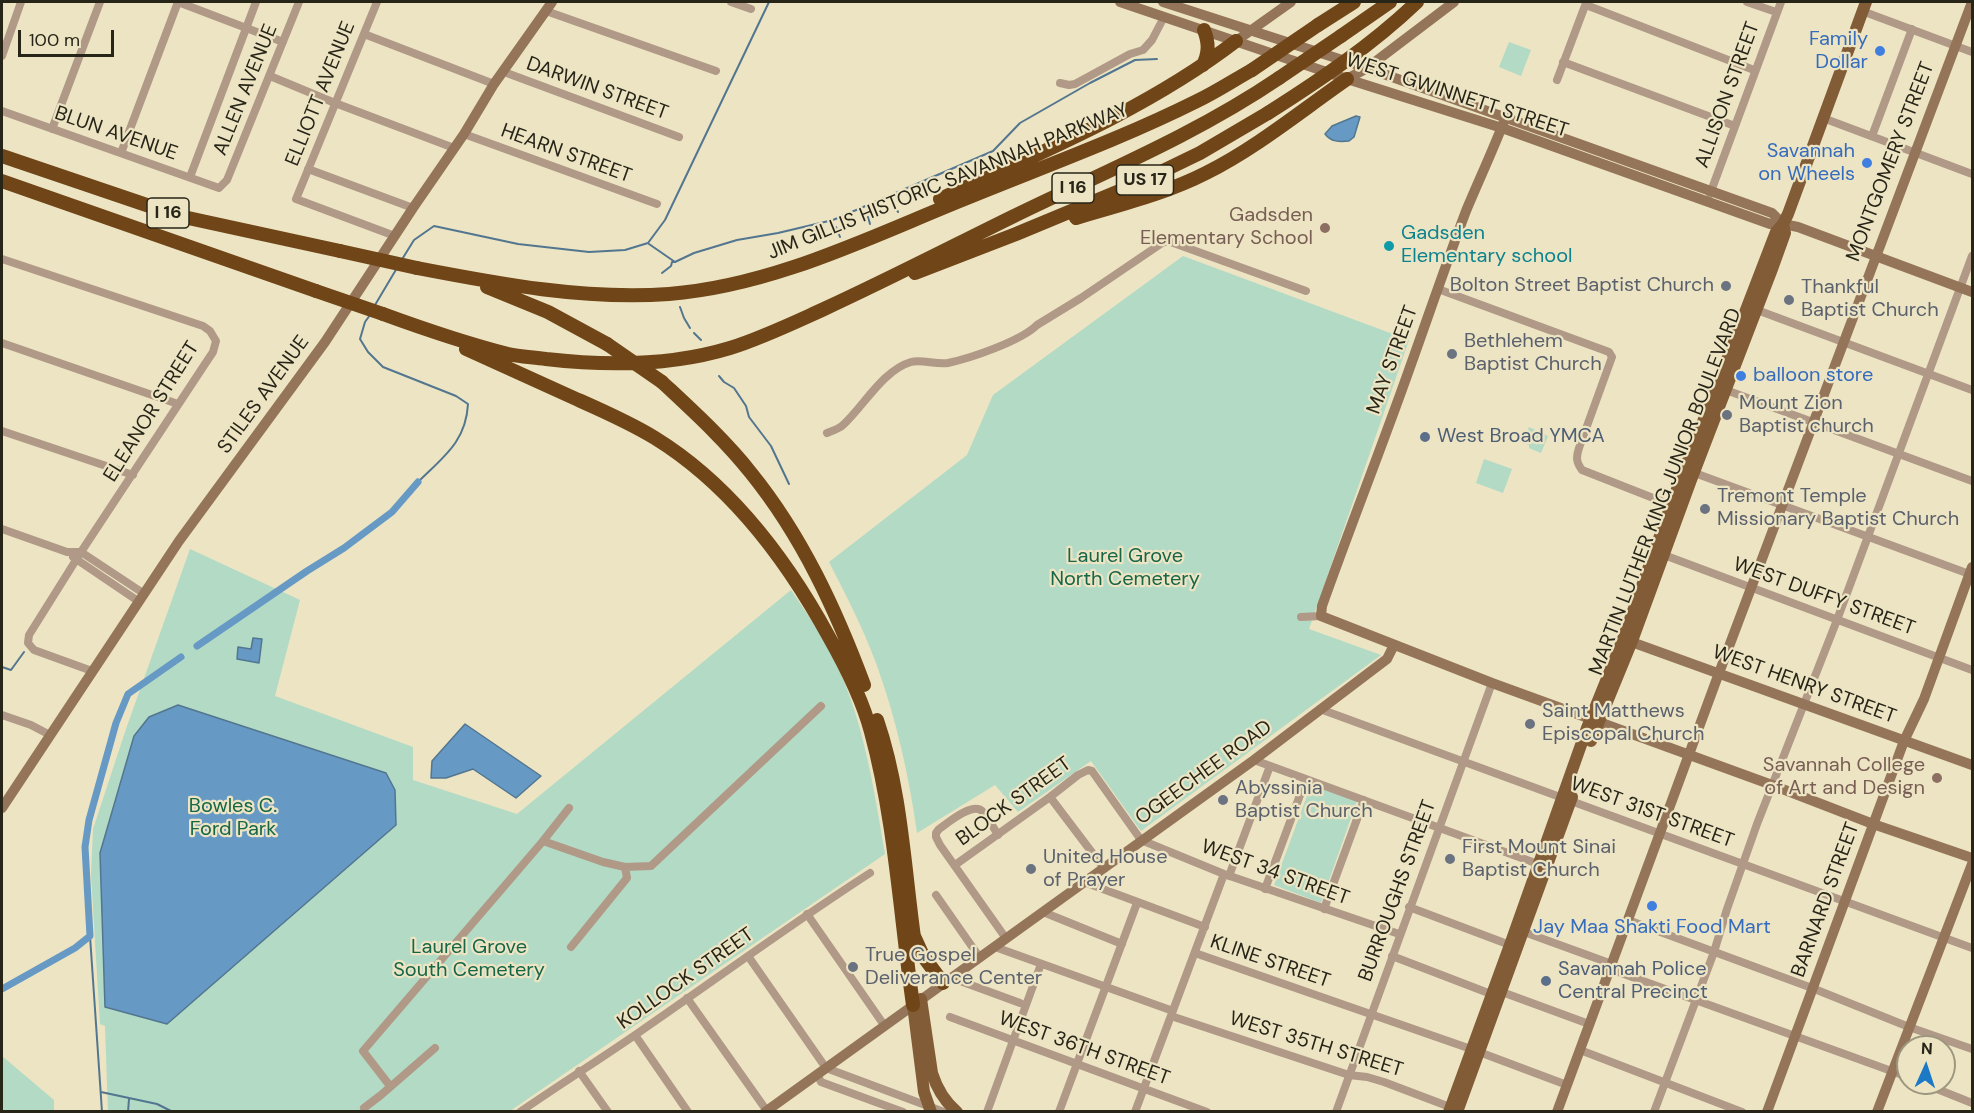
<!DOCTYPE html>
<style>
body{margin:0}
#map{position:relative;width:1974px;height:1113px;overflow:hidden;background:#ece4c3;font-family:"DM Sans",sans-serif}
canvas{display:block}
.frame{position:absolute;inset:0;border:3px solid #272418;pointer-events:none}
.north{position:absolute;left:1896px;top:1035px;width:60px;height:60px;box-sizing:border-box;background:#ece4c3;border:2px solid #9d977f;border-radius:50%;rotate:3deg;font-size:16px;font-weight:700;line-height:24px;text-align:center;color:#272418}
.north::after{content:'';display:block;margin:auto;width:21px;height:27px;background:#1b79c5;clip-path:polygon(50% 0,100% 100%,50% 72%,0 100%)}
.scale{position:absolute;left:18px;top:30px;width:96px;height:27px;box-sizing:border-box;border:3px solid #272418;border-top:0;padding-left:8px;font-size:18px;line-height:21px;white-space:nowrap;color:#272418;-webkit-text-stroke:4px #ece4c3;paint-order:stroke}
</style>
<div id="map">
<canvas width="1974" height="1113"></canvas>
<div class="frame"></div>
<div class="north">N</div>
<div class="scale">100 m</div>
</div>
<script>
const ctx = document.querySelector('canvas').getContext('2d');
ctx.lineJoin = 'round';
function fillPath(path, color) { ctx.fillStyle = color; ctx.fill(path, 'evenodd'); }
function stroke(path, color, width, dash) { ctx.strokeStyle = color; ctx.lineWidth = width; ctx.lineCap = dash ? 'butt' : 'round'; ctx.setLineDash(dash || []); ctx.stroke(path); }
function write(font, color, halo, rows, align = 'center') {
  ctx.font = font + ' "DM Sans",sans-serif'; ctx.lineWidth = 4.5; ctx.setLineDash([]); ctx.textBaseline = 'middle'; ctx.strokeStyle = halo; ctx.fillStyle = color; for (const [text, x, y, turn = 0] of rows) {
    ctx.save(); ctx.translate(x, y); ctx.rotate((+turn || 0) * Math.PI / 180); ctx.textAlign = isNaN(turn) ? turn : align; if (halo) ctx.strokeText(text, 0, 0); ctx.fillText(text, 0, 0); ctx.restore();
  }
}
fillPath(new Path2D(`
 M1509,42L1531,50L1521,76L1499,67Z
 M1183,256L1409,340L1309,629L1381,655L1141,831L1091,761L1018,812L995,785L917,833C909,775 896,718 876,663C863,628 846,595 829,562L967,455L993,395Z
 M1529,427L1548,436L1541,453L1529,448V445L1523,443Z
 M1484,459L1512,469L1503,493L1476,483Z
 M190,549L300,600L275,696L413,747V780L517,814L791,590C803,608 816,626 827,645C862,709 873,783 885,854L510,1111L108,1112L105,1026L100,1024L91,875L93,829L126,729Z
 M1311,785L1357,801L1321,903L1274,885Z
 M2,1056L54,1100V1111H2Z`), '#b2dac5');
const water = new Path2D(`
 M1356,116L1360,117L1354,137L1349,141C1339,142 1331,142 1325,134L1332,126Z
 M253,638L262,639L259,663L237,659L238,647L251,649Z
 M178,705L386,773L395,790L396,825L167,1024L105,1007L100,853L134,736L149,717Z
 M465,724L541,776L516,798L473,769L446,778H431L432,761Z`);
fillPath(water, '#6699c4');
stroke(water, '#537690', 1.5);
stroke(new Path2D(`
 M966,170L970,180
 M892,200L898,212
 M868,217L870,224
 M836,227L840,237
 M649,244L675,262L694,253L737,240L778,233L833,220L993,151L1020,123L1090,83L1135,60L1157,59
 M401,261L414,240L434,226L518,244L589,252L625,250L648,243L665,220L769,2
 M662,273L671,266L672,262H674
 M375,305L397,268
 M680,307L684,318L690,328
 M370,315L365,322L360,339L368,352L383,367L456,396L468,404C466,442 443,457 418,482
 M694,333L701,340
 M719,376L724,382L734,388L746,406L749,417L771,446L789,484
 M2,667L11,670L24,652
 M90,936L102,1112
 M101,1092L157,1104L173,1112
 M128,1112L129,1099`), '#537690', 2);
stroke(new Path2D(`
 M197,646L307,571L344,548L392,512L418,482
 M2,989L75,948L90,936L85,847L89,820L116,723L128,694L181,657`), '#6699c4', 7);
stroke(new Path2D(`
 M178,2L283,42
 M377,2L296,199L395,236
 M731,2L751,9
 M1747,2L1776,12
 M1586,5L1754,70
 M546,11L716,71
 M1862,11L1972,52
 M364,34L494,84
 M2,56L21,2
 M1563,62L1735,126
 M504,72L679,137
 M270,76L335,103L454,148
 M1557,80L1586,3
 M1060,83L1069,85L1075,84L1130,54L1143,50L1152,40L1164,17
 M2,111L219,188L227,180L299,2
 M1823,118L1972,174
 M52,129L100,2
 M464,134L657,204
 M1872,136L1912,29
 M121,153L178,2
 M308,169L413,208
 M190,177L256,2
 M1710,194L1781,2
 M2,259L203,326L210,331L216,341L213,352L205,364L81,552L29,635L28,643L34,650L92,671
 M1438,289L1609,352L1612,357L1579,448C1576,457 1576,462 1582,470L1671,505
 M1757,310L1972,390
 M2,343L178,404
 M1726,390L1972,481
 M2,431L133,475
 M827,433C832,431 839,429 843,425C863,407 883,370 911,362C922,359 936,365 948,363C971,358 1021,341 1037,325L1081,298L1162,243L1168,241L1306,291
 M1692,472L1972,575
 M2,529L67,552H81L143,593
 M1664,555L1972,670
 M73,557L138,601
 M1301,617L1321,616
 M1320,709L1972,948
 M2,715L31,725L50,735
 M1254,760L1538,864
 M1050,797L1103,867
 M998,835C993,827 988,817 982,811C972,802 948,823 939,829L936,833V837L940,845L1005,937
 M543,841L603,862L625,867L651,866L821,706
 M955,865L1050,797L1078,775L1088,770L1092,771L1141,840L1224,874L1399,934
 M1229,876L1270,766
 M1084,882L1205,927
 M1265,889L1306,779
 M936,895L980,958
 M1409,907L1510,945
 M1324,909L1364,800
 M1043,912L1122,944
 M807,914L884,1025
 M1628,920L1812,988L1909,1027L1972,1049
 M1524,932L1612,964
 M571,947L627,878L625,867
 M995,947L1173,1011
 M1195,953L1471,1049
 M748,956L826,1068L944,1112
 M1392,956L1491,994
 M1610,969L1908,1077
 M952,978L1020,1003
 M1502,992L1589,1024
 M687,998L767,1111
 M1171,1016L1349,1075L1367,1077L1384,1082L1450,1107
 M950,1017L1207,1112
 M635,1035L688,1112
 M1580,1050L1742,1112
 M1479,1052L1567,1085
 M579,1071L608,1112
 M817,1074L821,1082L903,1112
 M1922,1083L1972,1103
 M390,1086L363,1051L543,841L569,808
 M364,1108L381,1095L435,1048
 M520,1112C559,1085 599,1060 638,1033C715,980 791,924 870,873
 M987,1112L1041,964
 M1059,1112L1137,903
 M1135,1112L1224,874
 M1336,1112L1492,683
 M1654,1112L1714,952L1727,909L1757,824L1837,620L1972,256`), '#b09986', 8);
stroke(new Path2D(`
 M1120,2L1347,79L1502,128L1770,224H1783L1798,227L1972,292
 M1163,2L1367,68L1772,213L1783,224
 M1236,41L1291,2
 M1347,79L1367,68L1454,2
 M1505,119C1493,150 1479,180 1466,211C1446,264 1428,317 1409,370C1381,449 1350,527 1322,606L1321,616L1492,683L1772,785L1873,824L1972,858
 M1626,640L1972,765
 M2,808L179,541L325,342L413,208L464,134L494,84L552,2
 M765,1112L1254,760L1387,659L1394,645
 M1557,1112L1719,673L1972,2
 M1767,1112L1904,741L1924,699L1972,567
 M1877,1112L1972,864`), '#957559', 10);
stroke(new Path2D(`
 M1591,741L1632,641L1691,480L1772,269L1785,233L1783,224
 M921,999L932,1073C937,1089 944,1101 957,1112
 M913,1005L924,1092L931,1112
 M1449,1112L1510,945L1587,728L1623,639L1671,505L1776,232L1783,224L1788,214L1866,2
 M1457,1112L1572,797`), '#825b37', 12);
stroke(new Path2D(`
 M1318,25L1354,2
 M1341,36L1390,2
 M1203,65C1209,53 1209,43 1204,30
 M2,156L179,216L340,251
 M2,181L316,291
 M940,199C1042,152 1147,109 1236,41
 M1076,218C1119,205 1165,194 1206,173C1256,148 1301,111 1347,79
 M417,268C500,284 584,300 669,294C772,286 868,238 962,200C1040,168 1121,139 1197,101C1216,92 1234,80 1252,70
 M915,273L1016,234L1134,185L1200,153L1268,113
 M487,287L548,312L607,344
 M383,314C424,329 465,343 508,354C520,357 534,357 546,359C606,366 671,366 730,348C762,338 793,323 824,309C887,280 949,248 1012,217C1102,173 1195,135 1279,78
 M466,349C502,365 538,382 574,398C601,410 629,422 655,438C731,485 787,560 829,637C846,667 862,698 871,732C895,820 900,914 913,1005
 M662,382C693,411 725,440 751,473C802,536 836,610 864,685
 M877,720C901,790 904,865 914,937
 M913,934L923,956L943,983`), '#704517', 14);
stroke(new Path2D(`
 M1252,70L1318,25
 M1279,78L1341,36
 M1268,113C1320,80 1372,45 1417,2
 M340,251L417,268
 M316,291L383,314
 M607,344L662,382`), '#704517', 14);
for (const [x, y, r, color] of [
 [1880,51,6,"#3f7fe0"],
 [1867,163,6,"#3f7fe0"],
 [1325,228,6,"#8d6e63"],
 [1389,246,6,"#0f9aa8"],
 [1726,286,6,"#6b7280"],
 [1789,300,6,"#6b7280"],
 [1452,354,6,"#6b7280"],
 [1741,376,6,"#3f7fe0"],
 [1727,415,6,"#6b7280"],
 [1425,437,6,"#5c6f8a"],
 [1705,509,6,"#6b7280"],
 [1530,724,6,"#6b7280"],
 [1937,778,6,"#8d6e63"],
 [1223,800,6,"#6b7280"],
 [1450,859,6,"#6b7280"],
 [1031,869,6,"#6b7280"],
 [1652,906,6,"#3f7fe0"],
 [853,967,6,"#6b7280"],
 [1546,981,6,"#5c6f8a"]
]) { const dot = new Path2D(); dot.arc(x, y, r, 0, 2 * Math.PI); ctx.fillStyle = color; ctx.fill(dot); stroke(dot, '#ece4c3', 2); }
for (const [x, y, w] of [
 [1145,180,57],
 [1073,188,42],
 [168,213,42]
]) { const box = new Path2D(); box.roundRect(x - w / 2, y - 15, w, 30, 4.5); ctx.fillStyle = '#ece4c3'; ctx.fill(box); stroke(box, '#272418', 1.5); }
write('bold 18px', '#272418', null, [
 ["US 17",1145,180],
 ["I 16",1073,188],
 ["I 16",168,213]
]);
write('20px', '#366cbe', '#ece4c3', [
 ["Family",1868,40],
 ["Dollar",1868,63],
 ["Savannah",1855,152],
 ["on Wheels",1855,175],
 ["balloon store",1753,376,"left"],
 ["Jay Maa Shakti Food Mart",1652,928,"center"]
], 'right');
write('20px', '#272418', '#ece4c3', [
 ["DARWIN STREET",597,89,20],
 ["ALLEN AVENUE",246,90,-68],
 ["ELLIOTT AVENUE",321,94,-68],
 ["ALLISON STREET",1728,95,-70],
 ["WEST GWINNETT STREET",1457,96,18],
 ["BLUN AVENUE",116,134,19],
 ["HEARN STREET",566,154,20],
 ["MONTGOMERY STREET",1891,162,-69],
 ["JIM GILLIS HISTORIC SAVANNAH PARKWAY",948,182,-22],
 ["MAY STREET",1393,360,-70],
 ["STILES AVENUE",264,395,-54],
 ["ELEANOR STREET",152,412,-58],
 ["MARTIN LUTHER KING JUNIOR BOULEVARD",1666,492,-69],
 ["WEST DUFFY STREET",1824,597,20],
 ["WEST HENRY STREET",1804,685,20],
 ["OGEECHEE ROAD",1204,773,-36],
 ["BLOCK STREET",1014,802,-36],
 ["WEST 31ST STREET",1652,813,20],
 ["WEST 34 STREET",1275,873,20],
 ["BURROUGHS STREET",1398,891,-70],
 ["BARNARD STREET",1826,900,-70],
 ["KLINE STREET",1270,962,19],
 ["KOLLOCK STREET",686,979,-35],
 ["WEST 35TH STREET",1316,1045,17],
 ["WEST 36TH STREET",1084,1049,20]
]);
write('20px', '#785e54', '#ece4c3', [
 ["Gadsden",1313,216],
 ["Elementary School",1313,239],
 ["Savannah College",1925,766],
 ["of Art and Design",1925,789]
], 'right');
write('20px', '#0d838f', '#ece4c3', [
 ["Gadsden",1401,234],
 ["Elementary school",1401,257]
], 'left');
write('20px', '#5b616d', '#ece4c3', [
 ["Bolton Street Baptist Church",1714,286,"right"],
 ["Thankful",1801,288],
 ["Baptist Church",1801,311],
 ["Bethlehem",1464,342],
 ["Baptist Church",1464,365],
 ["Mount Zion",1739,404],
 ["Baptist church",1739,427],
 ["Tremont Temple",1717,497],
 ["Missionary Baptist Church",1717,520],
 ["Saint Matthews",1542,712],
 ["Episcopal Church",1542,735],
 ["Abyssinia",1235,789],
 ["Baptist Church",1235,812],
 ["First Mount Sinai",1462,848],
 ["Baptist Church",1462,871],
 ["United House",1043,858],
 ["of Prayer",1043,881],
 ["True Gospel",865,956],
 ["Deliverance Center",865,979]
], 'left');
write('20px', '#4e5e75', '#ece4c3', [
 ["West Broad YMCA",1437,437],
 ["Savannah Police",1558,970],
 ["Central Precinct",1558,993]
], 'left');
write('20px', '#156748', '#ece4c3', [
 ["Laurel Grove",1125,557],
 ["North Cemetery",1125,580],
 ["Bowles C.",233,807],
 ["Ford Park",233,830],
 ["Laurel Grove",469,948],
 ["South Cemetery",469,971]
]);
</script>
